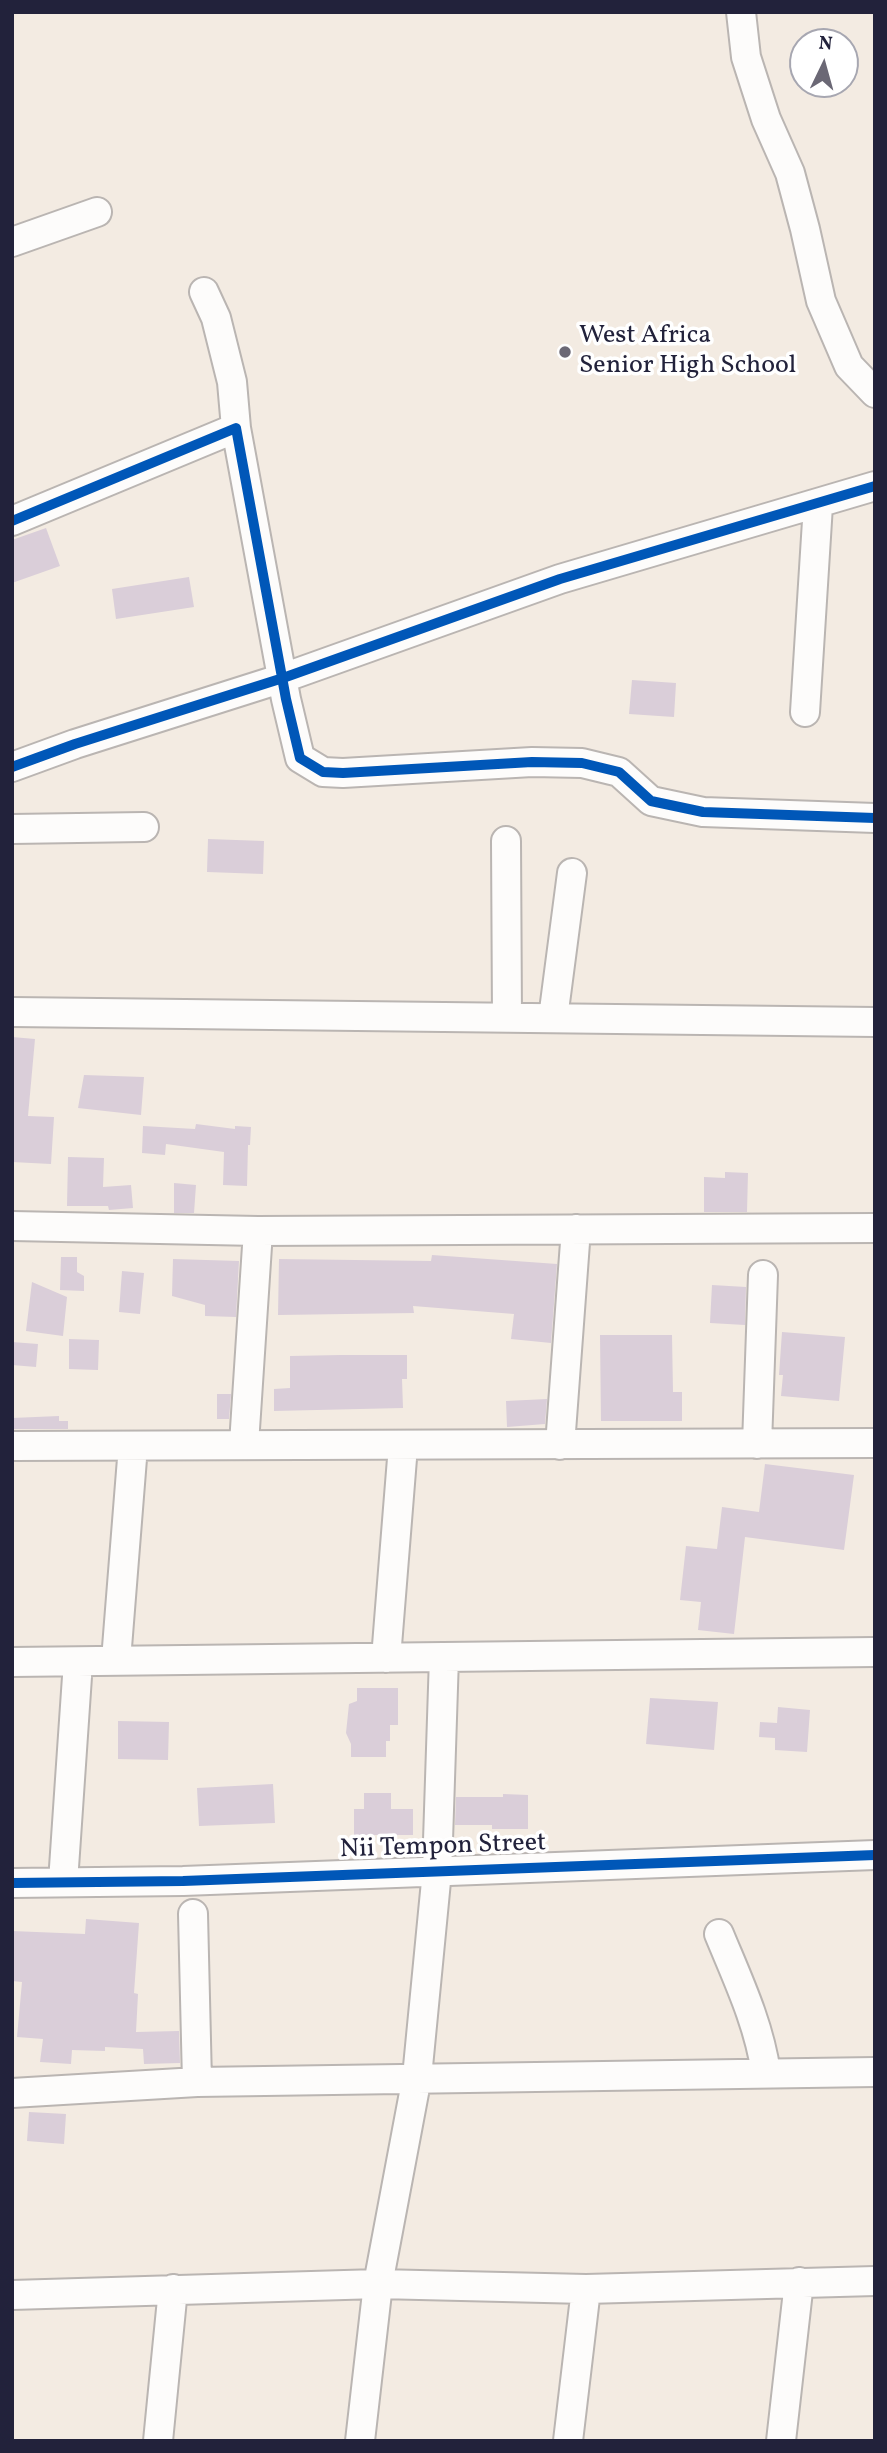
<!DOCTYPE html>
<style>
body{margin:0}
#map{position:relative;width:887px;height:2453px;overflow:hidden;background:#f3ebe2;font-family:Vollkorn,serif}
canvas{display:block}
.frame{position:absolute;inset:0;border:14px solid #22223b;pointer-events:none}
.north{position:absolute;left:789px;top:28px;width:70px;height:70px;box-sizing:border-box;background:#fff;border:2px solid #a7a7b1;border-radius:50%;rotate:5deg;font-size:19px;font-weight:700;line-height:28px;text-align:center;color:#22223b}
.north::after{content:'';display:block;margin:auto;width:24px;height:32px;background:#6b6875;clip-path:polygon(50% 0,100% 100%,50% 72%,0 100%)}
</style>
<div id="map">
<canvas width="887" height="2453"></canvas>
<div class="frame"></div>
<div class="north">N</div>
</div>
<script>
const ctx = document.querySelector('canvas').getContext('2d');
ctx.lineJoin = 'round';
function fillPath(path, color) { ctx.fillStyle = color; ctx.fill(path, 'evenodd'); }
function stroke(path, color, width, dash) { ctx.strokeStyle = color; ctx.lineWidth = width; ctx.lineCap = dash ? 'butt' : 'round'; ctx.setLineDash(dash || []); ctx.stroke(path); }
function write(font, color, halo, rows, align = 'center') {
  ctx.font = font + ' Vollkorn,serif'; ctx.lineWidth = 7; ctx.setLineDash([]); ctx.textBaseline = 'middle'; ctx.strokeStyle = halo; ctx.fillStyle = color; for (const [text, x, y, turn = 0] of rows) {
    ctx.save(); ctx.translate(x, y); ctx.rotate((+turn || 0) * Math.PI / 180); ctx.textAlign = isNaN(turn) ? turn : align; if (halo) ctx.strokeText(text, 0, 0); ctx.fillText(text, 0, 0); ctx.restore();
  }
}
fillPath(new Path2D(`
 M46,528L60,566L12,583V540Z
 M189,577L194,607L116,619L112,589Z
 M632,680L676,683L674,717L629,714Z
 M208,839L264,841L263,874L207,872Z
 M12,1037L35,1039L28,1116L54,1117L51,1164L12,1162Z
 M84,1075L144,1077L141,1115L78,1108Z
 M196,1124L235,1129V1126L251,1127L250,1145H248L247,1186L223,1185L224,1152L166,1144L165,1155L142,1153L143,1126L195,1129Z
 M68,1157L104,1158L103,1187L131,1185L133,1208L109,1210L108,1206H67Z
 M725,1172L748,1173L747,1212H704V1177L725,1178Z
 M174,1183L196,1185L194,1213H174Z
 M432,1255L557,1264L551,1343L511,1339L514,1314L413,1306L414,1313L278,1315L279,1259L431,1261Z
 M61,1257H77V1272L84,1276V1291L60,1290Z
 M173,1259L239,1261L236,1317L205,1316V1305L172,1296Z
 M122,1271L144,1273L140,1314L119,1312Z
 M32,1282L67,1297L63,1336L26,1331Z
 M712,1285L746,1287L745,1325L710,1323Z
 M782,1332L845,1337L839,1401L781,1396L783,1375H779Z
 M600,1335H672L673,1392H682V1421H601Z
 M69,1339L99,1340L98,1370L69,1369Z
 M12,1342L38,1344L36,1367L12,1365Z
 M340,1355H407V1379H402L403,1408L274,1411V1389L290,1388V1356Z
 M217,1394H231L229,1419H217Z
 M547,1399L545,1424L507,1427L506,1401Z
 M59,1416V1421H68V1429H12V1418Z
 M765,1464L854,1475L844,1550L745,1537L734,1634L698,1630L701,1602L680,1600L686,1546L717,1549L722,1507L759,1512Z
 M357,1688H398V1725H390V1741H386V1757H351V1744L346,1733L349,1704L357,1701Z
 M650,1698L718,1702L714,1750L646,1744Z
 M778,1707L810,1710L807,1752L775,1750V1738L759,1737L760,1722L777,1723Z
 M118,1721L169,1722L168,1760L118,1759Z
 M273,1784L275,1823L199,1826L197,1788Z
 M364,1793H391V1809H413V1835H354V1809H364Z
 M503,1794L528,1795V1829H492V1825H455L456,1797H503Z
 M86,1919L139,1923L134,1993L138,1994L136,2032L179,2031L180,2063L144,2064L143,2049L105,2047V2051L72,2050L71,2064L40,2062L43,2039L17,2037L22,1982L12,1981V1931L85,1934Z
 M29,2112L66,2114L64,2144L27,2141Z`), '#daced9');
const minor = new Path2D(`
 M741,12L746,57L766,119L790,173L805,229L821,301L849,366L875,393
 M12,242L97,212
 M204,292L216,318L232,382L236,428L286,699L300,758L323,772L343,773L532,762L582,763L619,772L651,801L703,812L875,818
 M12,521L236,428
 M805,712L818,505
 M12,767L75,744L283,678L560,579L875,486
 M12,829L144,827
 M506,841L507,1017
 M12,1012L875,1022
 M553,1018L572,873
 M12,1226L258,1231L875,1228
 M244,1444L258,1231
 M757,1444L763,1275
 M560,1445L576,1229
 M12,1446L875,1443
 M386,1658L403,1446
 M116,1660L133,1446
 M12,1662L875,1652
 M63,1882L78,1662
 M12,1883L183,1881L875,1855
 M193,1914L197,2082
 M719,1934C738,1980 759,2024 766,2073
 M12,2093L197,2082L875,2072
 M12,2295L378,2284L586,2289L875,2281
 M158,2441L173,2289
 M360,2441L378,2284L417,2077L437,1871L444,1657
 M568,2441L586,2289
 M781,2441L799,2282`);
stroke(minor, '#bab5b2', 32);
stroke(minor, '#fdfcfb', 28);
stroke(new Path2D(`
 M12,521L236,428L286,699L300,758L323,772L343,773L532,762L582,763L619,772L651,801L703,812L875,818
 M12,767L75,744L283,678L560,579L875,486
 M12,1883L183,1881L875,1855`), '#0057b8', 10);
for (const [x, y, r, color] of [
 [565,352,7,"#6b6875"]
]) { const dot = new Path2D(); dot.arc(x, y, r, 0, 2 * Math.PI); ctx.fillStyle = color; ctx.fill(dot); stroke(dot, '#fff', 2.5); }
write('26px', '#22223b', '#fff', [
 ["West Africa",579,337],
 ["Senior High School",579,367]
], 'left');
write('26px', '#22223b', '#fff', [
 ["Nii Tempon Street",443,1848,-2]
]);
</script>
